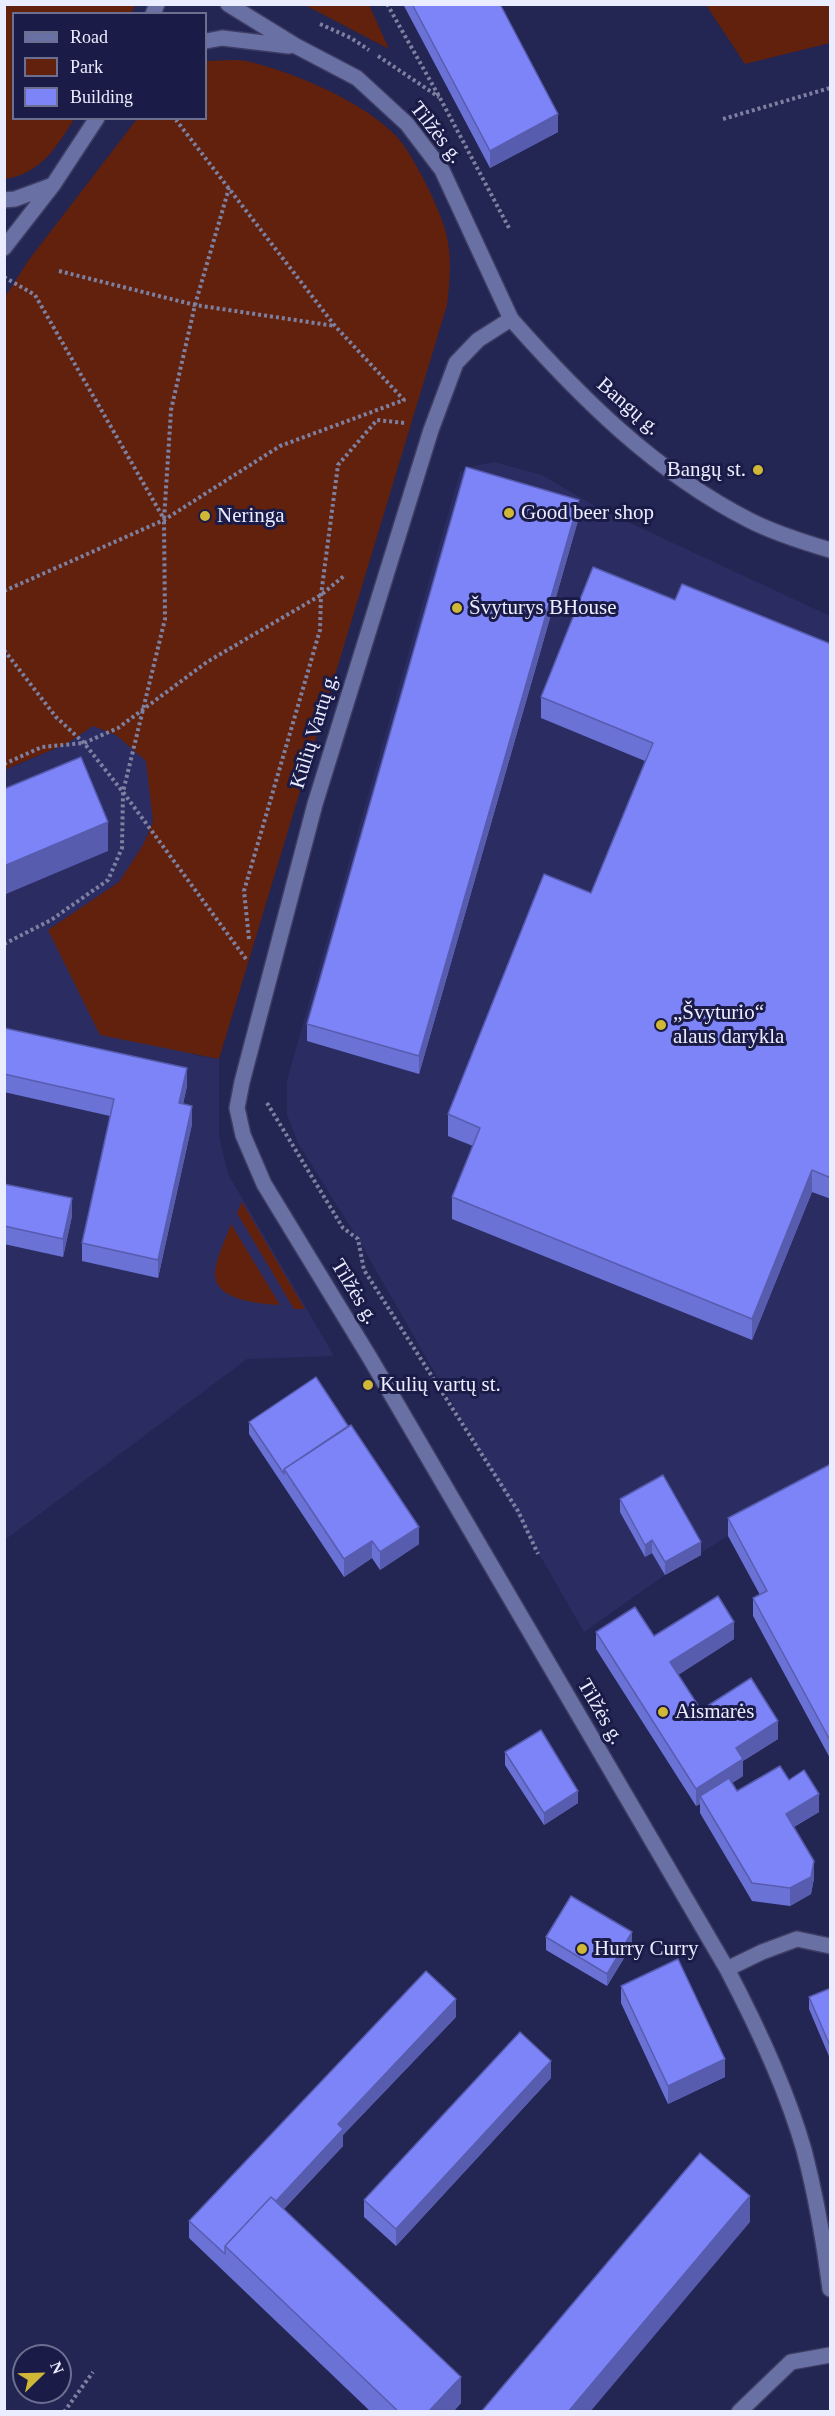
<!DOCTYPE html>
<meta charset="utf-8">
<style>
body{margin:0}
#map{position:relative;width:835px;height:2416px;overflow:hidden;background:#232553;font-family:"Times New Roman",serif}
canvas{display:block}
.frame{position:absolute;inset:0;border:6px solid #eaedff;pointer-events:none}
.legend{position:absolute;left:12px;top:12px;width:195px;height:108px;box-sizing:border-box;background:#1a1b47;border:2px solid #6d6f91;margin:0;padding:8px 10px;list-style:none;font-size:18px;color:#eaedff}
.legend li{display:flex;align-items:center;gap:12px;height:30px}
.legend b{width:30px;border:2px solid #6d6f91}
.north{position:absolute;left:12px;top:2344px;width:60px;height:60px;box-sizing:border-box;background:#1a1b47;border:2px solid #6d6f91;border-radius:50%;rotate:67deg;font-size:16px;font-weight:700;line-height:24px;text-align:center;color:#eaedff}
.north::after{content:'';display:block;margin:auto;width:21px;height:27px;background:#d0b736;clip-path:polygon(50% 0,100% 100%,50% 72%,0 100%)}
</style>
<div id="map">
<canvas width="835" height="2416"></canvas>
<div class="frame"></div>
<ul class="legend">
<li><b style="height:8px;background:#6970a4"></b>Road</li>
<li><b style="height:16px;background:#62210c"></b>Park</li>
<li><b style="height:16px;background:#7c84f8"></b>Building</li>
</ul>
<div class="north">N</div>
</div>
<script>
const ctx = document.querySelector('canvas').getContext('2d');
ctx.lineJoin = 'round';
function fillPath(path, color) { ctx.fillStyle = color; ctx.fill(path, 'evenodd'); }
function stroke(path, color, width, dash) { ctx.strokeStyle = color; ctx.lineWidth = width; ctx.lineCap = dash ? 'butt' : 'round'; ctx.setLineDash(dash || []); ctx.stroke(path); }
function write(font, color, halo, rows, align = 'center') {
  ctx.font = font + ' "Times New Roman",serif'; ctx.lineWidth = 6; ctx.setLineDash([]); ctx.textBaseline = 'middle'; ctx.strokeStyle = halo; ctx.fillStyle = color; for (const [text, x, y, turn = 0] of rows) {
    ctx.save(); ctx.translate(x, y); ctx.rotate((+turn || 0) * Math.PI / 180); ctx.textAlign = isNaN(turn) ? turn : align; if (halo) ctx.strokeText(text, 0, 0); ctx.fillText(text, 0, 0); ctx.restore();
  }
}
fillPath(new Path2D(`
 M494,462L542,475L600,509L830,616V1481L728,1536L665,1575L584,1632L358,1239L299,1145L287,1115V1080L460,472L470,467Z
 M93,726L116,735L147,761L153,822L143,845L119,882L48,930L194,1055L219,1059V1136L228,1174L334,1356L247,1359L5,1540V770L66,744Z`), '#2b2d62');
fillPath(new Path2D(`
 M4,5H135L131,13L14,14V118L74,119C57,147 40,174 5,179Z
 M305,5H369L389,49Z
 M706,5H830V43L745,64Z
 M206,61C219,61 234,59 246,61C292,71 364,102 396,136C412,152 441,211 446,233C452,256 450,281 447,305L219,1059L100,1035L48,930L119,882L143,845L153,822L146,761L116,735L93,726L66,744L4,770L5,297L28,261L137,119L206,118Z
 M242,1202L305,1309H294L237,1213Z
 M231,1224L280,1305C262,1304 214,1301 215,1273C216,1257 226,1239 231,1224Z`), '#62210c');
const minor = new Path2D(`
 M830,550C803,542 774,533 749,520C655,472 580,397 511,319L478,340L456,363L431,430L315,804L242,1082L237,1108L243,1135L264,1184L370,1358L727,1969C757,2026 786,2087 804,2150C816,2196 824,2242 830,2289
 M727,1969L762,1952L797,1939L830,1946
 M739,2412L791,2362L830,2355`);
const tertiary = new Path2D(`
 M228,4L296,46L357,78L407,124L442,170L511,319
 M153,14L157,4
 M206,41L222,38L289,46
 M4,200L15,199L53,185
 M4,248L53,185L97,118`);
stroke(minor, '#3e3d63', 18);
stroke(tertiary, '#3e3d63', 18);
stroke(new Path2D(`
 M387,4L440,98L509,228
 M320,24L351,38L369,50
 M378,56L439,97
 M723,119L830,88
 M59,271L195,305L335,326
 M4,277L35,295L164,519
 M4,591L164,520L280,446L404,400L335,326L176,120
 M4,650L56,717L84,743L123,792L246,959
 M4,764L42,747L84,743L118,728L207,662L321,595L345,575
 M249,939L244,891L320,630L321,595L338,465L377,420L405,423
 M4,944L51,920L108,880L122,848L123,792L165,619L164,520L171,410L195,305L229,188
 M267,1103L343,1228L358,1239L364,1270L518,1511L538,1554
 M64,2412L93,2372`), '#7e80a1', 4, [3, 3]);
stroke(minor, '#6970a4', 15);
stroke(tertiary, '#6970a4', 15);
fillPath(new Path2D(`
 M403,4H500L558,132L490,168Z
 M579,517L419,1074L307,1041V1024Z
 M675,600L831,644V1199L812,1192L752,1340L452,1219V1197L473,1146L448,1136V1114L591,893L645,761L541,718V697Z
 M4,1028L187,1086L183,1104L192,1124L158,1278L82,1261V1243L110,1116L4,1092Z
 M4,1184L72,1216L63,1257L4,1244Z
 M249,1422L419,1544L380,1570L372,1558L344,1577L249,1434Z
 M831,1464V1760L753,1616V1598L760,1595L728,1536V1518Z
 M620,1499L701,1555L665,1575L652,1553L645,1557L620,1512Z
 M596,1632L654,1636L734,1639L678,1675L701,1710L778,1739L743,1761V1776L732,1783L737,1791L789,1780L819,1812L794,1827L814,1878L811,1894L790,1906L752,1901L700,1813V1804L696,1806L596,1649Z
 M505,1752L578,1803L544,1825L505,1765Z
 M546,1937L632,1945L607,1986L546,1950Z
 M621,1986L725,2077L668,2104L621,2003Z
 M831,1988V2061L809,2009V1997Z
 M456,2017L343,2135V2146L284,2209L461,2403L453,2412H371L189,2238V2221Z
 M551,2078L396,2246L364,2217V2200Z`), '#6b72d5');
fillPath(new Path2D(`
 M558,114V132L490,168V151Z
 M579,500V517L419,1074V1056Z
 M108,822V851L6,894V921L4,922V866Z
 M187,1068V1086L179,1121V1103Z
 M192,1106V1124L158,1278V1260Z
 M812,1170V1192L752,1340V1319Z
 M72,1198V1216L63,1257V1239Z
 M419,1527V1544L380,1570V1552Z
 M652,1540V1553L645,1557V1545Z
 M372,1541V1558L344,1577V1559Z
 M701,1542V1555L665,1575V1562Z
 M734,1622V1639L670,1680V1662Z
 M778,1721V1739L743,1761V1776L703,1802L700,1796V1804L696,1806V1789L736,1748Z
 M578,1791V1803L544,1825V1813Z
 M819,1794V1812L786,1831V1814Z
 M814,1861V1878L811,1894L790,1906V1888Z
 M632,1932V1945L607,1986V1974Z
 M456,1999V2017L343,2135V2146L238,2258L229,2250L338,2124Z
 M725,2059V2077L668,2104V2086Z
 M551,2061V2078L396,2246V2229Z
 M750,2196V2222L590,2412H568Z
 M461,2377V2403L453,2412H428Z`), '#575cae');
const building = new Path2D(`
 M412,4H500L558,114L490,151Z
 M466,467L579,500L419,1056L307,1024Z
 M593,567L675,600L682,584L831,644V1178L812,1170L752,1319L452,1197L480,1128L448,1114L544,874L591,893L653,743L541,697Z
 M81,757L108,822L4,866V789Z
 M4,1028L187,1068L179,1103L192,1106L158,1260L82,1243L114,1099L4,1074Z
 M4,1184L72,1198L63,1239L4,1226Z
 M316,1377L348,1426L284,1469V1474L249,1422Z
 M351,1425L419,1527L380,1552L372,1541L344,1559L284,1469Z
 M831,1464V1742L753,1598L767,1591L728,1518Z
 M663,1475L701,1542L665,1562L652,1540L645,1545L620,1499Z
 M718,1596L734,1622L670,1662L701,1710L751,1678L778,1721L736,1748L743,1759L696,1789L596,1632L635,1607L654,1636Z
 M541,1730L578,1791L544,1813L505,1752Z
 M780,1766L789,1780L804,1770L819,1794L786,1814L814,1861L811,1877L790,1888L752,1883L700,1796L729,1778L737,1791Z
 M571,1896L632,1932L607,1974L546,1937Z
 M678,1959L725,2059L668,2086L621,1986Z
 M426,1971L456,1999L338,2124L343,2129L276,2201L271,2197L225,2246V2254L189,2221Z
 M831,1988V2048L809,1997Z
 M520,2032L551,2061L396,2229L364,2200Z
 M700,2153L750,2196L568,2412H481Z
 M271,2197L461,2377L428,2412H399L225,2246Z`);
fillPath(building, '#7c84f8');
stroke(building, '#575cae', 1.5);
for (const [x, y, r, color] of [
 [758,470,6,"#d0b736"],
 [509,513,6,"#d0b736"],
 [205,516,6,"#d0b736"],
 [457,608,6,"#d0b736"],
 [661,1025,6,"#d0b736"],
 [368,1385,6,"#d0b736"],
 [663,1712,6,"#d0b736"],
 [582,1949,6,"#d0b736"]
]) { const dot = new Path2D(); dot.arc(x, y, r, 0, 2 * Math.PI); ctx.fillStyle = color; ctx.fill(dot); stroke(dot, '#1a1b47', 2); }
write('21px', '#eaedff', '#1a1b47', [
 ["Tilžės g.",436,133,52],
 ["Bangų g.",628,407,41],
 ["Kūlių Vartų g.",315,731,-73],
 ["Tilžės g.",354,1292,59],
 ["Tilžės g.",600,1712,60]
]);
write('21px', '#eaedff', '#1a1b47', [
 ["Bangų st.",746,470,"right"],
 ["Good beer shop",521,513],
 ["Neringa",217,516],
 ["Švyturys BHouse",469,608],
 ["„Švyturio“",673,1013],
 ["alaus darykla",673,1037],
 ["Kulių vartų st.",380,1385],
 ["Aismarės",675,1712],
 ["Hurry Curry",594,1949]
], 'left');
</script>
